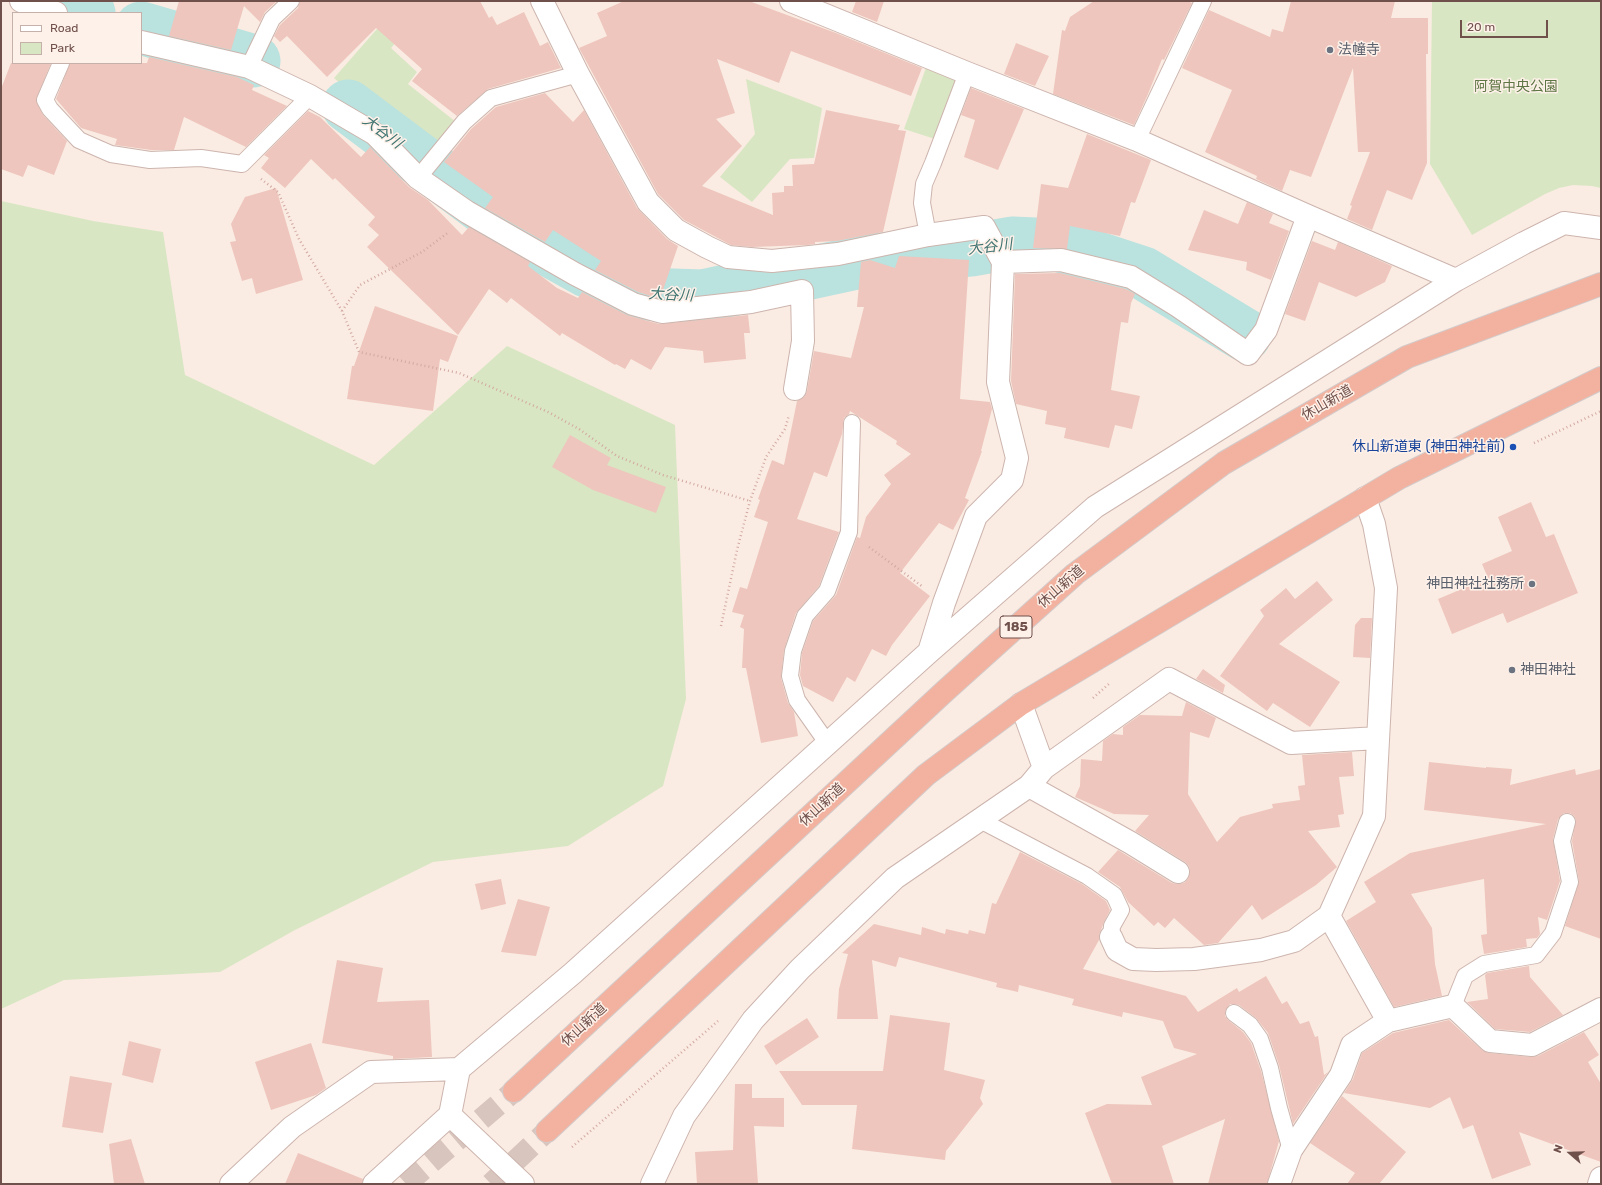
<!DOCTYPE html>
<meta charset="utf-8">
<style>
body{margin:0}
#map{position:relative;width:1602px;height:1185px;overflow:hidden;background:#faece3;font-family:Rubik,sans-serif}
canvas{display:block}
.frame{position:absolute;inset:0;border:2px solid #70504b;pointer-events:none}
.legend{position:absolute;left:12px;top:12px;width:130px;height:52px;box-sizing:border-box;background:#fef1e9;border:1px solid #c5b1aa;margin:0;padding:5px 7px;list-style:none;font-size:12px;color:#70504b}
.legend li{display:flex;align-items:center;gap:8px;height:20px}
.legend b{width:20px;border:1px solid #c5b1aa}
.north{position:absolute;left:1550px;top:1133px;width:40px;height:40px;-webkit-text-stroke:3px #fef1e9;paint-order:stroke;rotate:290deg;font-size:11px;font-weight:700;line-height:16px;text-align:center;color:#70504b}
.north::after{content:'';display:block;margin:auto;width:14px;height:18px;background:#70504b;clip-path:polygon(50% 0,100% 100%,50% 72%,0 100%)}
.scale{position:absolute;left:1460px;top:20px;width:88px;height:18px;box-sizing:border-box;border:2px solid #70504b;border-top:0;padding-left:5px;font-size:12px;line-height:14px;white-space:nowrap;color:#70504b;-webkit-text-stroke:3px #fef1e9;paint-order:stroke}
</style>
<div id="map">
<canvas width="1602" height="1185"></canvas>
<div class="frame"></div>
<ul class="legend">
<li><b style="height:5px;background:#fff"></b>Road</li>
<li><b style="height:11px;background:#d9e6c3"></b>Park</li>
</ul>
<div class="north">N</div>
<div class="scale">20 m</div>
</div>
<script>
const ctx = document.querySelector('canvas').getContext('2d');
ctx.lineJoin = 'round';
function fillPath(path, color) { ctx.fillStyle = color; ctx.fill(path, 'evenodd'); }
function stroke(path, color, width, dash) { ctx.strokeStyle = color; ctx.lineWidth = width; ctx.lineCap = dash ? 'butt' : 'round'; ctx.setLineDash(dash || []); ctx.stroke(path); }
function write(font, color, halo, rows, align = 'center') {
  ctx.font = font + ' Rubik,"Noto Sans JP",sans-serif'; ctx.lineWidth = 3; ctx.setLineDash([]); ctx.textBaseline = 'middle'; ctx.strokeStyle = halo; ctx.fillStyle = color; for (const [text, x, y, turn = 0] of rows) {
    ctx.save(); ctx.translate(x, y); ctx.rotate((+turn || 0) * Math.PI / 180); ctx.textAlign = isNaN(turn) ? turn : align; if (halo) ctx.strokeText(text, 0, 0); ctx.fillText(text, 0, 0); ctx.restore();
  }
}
fillPath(new Path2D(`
 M1432,1H1601V188L1592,186L1573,185L1559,188L1545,194L1472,235L1430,164Z
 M384,21L402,35L391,48L417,72L408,84L456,122L427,158L380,120L334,78Z
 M927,65L961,79L938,140L904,129Z
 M746,79L822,108L814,158L790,159L752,202L720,177L755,134Z
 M1,201L93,221L163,232L185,375L374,465L507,346L675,425L686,699L663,786L568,846L433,862L295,930L220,972L64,980L1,1009Z`), '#d9e6c3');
stroke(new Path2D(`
 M66,1L81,11L89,13
 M141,28L254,61
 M348,106L504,223L542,246L587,271L642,294L703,296L870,260L972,250L1012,243L1058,245L1143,273L1245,335`), '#bae2df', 53);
fillPath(new Path2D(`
 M179,1H277L265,12L260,22L244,6L231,50L169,36Z
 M300,1H480L489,18L492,16L497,25L524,12L540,46L548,42L561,68L488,89L457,116L412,81L422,69L376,28L327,77L287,36L280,42L274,36L280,25L298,8Z
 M624,1H749L836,33L922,68L911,96L791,51L779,83L717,59L735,113L716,119L742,146L702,186L773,215L772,193L784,192V186H793L792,165L814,164L826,110L900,125L898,130L906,131L883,232L837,241L815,242V244L807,245L752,247L731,245L684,220L658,194L579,48L607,36L597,13Z
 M856,1H884L877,22L852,12Z
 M1094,1H1187L1192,3L1164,60L1162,59L1148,94L1134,125L1053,94L1062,30L1065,31L1070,17Z
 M1291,1H1395L1391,18H1428V54H1426L1427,163L1412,200L1387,190L1372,230L1347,219L1352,206L1350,205L1370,152H1358L1353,68L1311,177L1290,170L1282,191L1256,179L1257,176L1205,152L1232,90L1182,68L1209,10L1270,37L1272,29L1283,32Z
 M1016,43L1049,56L1035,86L1004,74Z
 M149,57L237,77L254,85L252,90L287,106L246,147L184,117L174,150H151L115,145L117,139L81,128L56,99L70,63H147Z
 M11,63H51L36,100L43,115L67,141L54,175L28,165L23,177L1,169V89Z
 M971,88L1024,109L998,170L964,157L975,120L961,115Z
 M545,93L573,122L584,110L637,208L667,239L678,246L660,299L638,292L595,270L601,261L553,230L545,242L485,208L493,197L444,162L471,129L496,107Z
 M308,111L320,117L361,157L370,147L409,187L428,200L462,235L469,227L530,262L528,266L557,288L578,298L582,292L627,315L659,324L748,315L750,333H744L746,359L704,363L703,351L665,347L651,370L631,359L625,369L616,364L615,365L562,333L560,336L511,298L507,303L489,289L458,335L367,247L379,235L368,225L375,217L335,178L333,180L311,159L285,188L261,168L269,158L264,155Z
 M1087,134L1151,160L1135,203L1131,202L1120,236L1070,226L1067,249L1033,248L1041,184L1068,188Z
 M276,188L303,280L256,294L252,278L242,281L230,242L236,241L231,224L245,197Z
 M1247,202L1273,214L1269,223L1289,231L1271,280L1246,270L1247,262L1188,250L1204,210L1238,224Z
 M1312,241L1335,250L1338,242L1392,266L1385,282L1356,297L1319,282L1305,321L1285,314Z
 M899,256L969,260L960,399L990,402L992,409L981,451H982L965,498L969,500L953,530L939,523L900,573L930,596L892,645L886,656L872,649L855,682L847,677L833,702L803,686L800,675L802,653L813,621L836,595L857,537L860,538L866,517L891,484L884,475L911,454L896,444L897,441L850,411L849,414L844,418L842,434L827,477L814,472L797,519L839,532L819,586L796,613L784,650L781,678L788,703L794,712L798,736L761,743L746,668H742L744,629L740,627L744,615L732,612L740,587L747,589L768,522L754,517L760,500L758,499L772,460L784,465L797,401L804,397L807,391L814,351L851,358L864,307H857L861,262L870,260L895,268Z
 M1060,273L1126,289L1135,294L1131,303L1128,323L1121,322L1111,390L1140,396L1132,429L1115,425L1109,448L1064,438L1066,428L1045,424L1047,411L1016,404L1011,381L1015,274Z
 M375,306L458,336L448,362L440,359L433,411L347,399L352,366H354Z
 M570,435L611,458L607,465L666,487L656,513L593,490L552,467Z
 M1531,502L1546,537L1554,534L1578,593L1507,623L1503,613L1452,634L1438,599L1488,578L1482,564L1512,551L1498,517Z
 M1317,581L1333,600L1279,644L1340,682L1310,727L1273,703L1267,711L1220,676L1264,616L1260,610L1286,588L1295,599Z
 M1361,618H1372L1370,658L1353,657L1355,625Z
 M1203,669L1225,685L1223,693L1196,679Z
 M1186,702L1216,718L1209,738L1190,732L1188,794L1217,842L1240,817L1273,808L1272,804L1300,800L1298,786L1305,785L1302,755L1352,752L1354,776L1339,777L1344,814L1338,815L1340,827L1308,831L1337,867L1316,885L1262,920L1252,905L1218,943L1204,945L1174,918L1165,928L1158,922L1154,926L1128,902L1120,887L1098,872L1118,850L1172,883L1177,884L1184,883L1188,879L1190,872L1189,866L1185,862L1135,831L1149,815L1114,814L1075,797L1080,786L1081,759L1102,761L1103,741L1113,734L1123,735V727L1140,715L1182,716Z
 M1429,762L1486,768V767L1512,769L1510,785L1575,769L1576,775L1601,769V939L1565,926L1579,881L1572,841L1576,820L1574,816L1570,813H1564L1558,819L1553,839L1560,881L1547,920L1538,917L1540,934L1537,938L1526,939L1527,947L1484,954L1481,935L1487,934L1484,879L1411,894L1432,928L1435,964L1442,996L1394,1007L1346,921L1376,902L1364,882L1410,853L1546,824L1424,810Z
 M1020,852L1082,884L1106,901L1110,910L1104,922L1099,935V940L1083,969L1186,996L1198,1012L1237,988L1239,992L1266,976L1282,1004L1287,1001L1300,1024L1309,1021L1315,1037L1318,1036L1324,1075L1328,1072L1293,1124L1279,1065L1268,1033L1256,1018L1239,1005L1235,1004H1230L1225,1011V1016L1228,1020L1243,1032L1251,1043L1261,1071L1279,1141L1267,1184H1208L1225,1119L1162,1146L1174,1184H1112L1085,1113L1107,1104L1152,1105L1141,1077L1197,1054L1174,1048L1163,1021L1123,1012L1122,1017L1072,1005L1074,999L1019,985L1018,992L996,987L997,983L899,957L896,967L872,960L878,1019H837L839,989L848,954L842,953L874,924L921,935L922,927L945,934L946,929L968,934L969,930L985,934L992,903L996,904Z
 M501,879L506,904L481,910L475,884Z
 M518,899L550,907L536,956L501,952Z
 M337,960L383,968L377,1002L429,1000L432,1057L393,1059V1056L322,1043Z
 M1529,966L1530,977L1563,1015L1530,1032L1495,1029L1467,1002L1488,999L1485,975L1487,973Z
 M890,1015L950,1023L944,1070L985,1080L980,1098L983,1104L946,1151L945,1160L852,1149L857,1105H802L779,1071H883Z
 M807,1018L819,1037L776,1065L764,1046Z
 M1449,1020L1482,1050L1489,1053L1531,1057L1538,1056L1584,1032L1599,1055L1588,1062L1601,1084V1162L1519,1132L1531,1165L1492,1179L1473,1125L1463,1129L1450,1097L1430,1108L1344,1093L1353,1079L1362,1053L1393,1033Z
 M129,1041L161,1049L153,1083L122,1075Z
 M311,1043L326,1088L316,1095L271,1110L255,1062Z
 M70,1076L112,1083L103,1133L62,1127Z
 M735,1084H752V1098H784V1127L754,1126L758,1184H697L695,1152L733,1150Z
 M1342,1096L1406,1152L1379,1184H1347L1355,1173L1310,1143Z
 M131,1139L145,1184H114L109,1144Z
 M298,1153L363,1179L362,1184H285Z`), '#eec6bd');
stroke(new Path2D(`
 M406,1184L514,1091
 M491,1184L547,1131`), '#d8c5bd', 22, [22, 11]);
const service = new Path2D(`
 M61,63L45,100L50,109L79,140L111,154L150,160L201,158L242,164L310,96
 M249,67L272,19L291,1
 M1137,140L1203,1
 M418,178L464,122L491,98L578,74
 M928,235L922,203L924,184L933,163L967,73
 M828,744L797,700L790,676L793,651L805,616L827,591L849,532L852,423
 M980,820L1087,876L1114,895L1121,910L1112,926L1111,937
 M1453,1006L1465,976L1484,964L1536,955L1553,933L1570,882L1562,841L1567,822
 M1234,1013L1250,1025L1260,1039L1270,1068L1279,1108L1291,1150`);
const minor = new Path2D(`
 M21,1L56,13
 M542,1L578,74L648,202L676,230L707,247L728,257L772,261L838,254L928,235L984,227L1003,262L998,382L1017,458L1012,480L976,516L944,603L929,652
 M791,1L967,73L1137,140L1308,216L1456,280
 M141,42L249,67L310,96L375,134L418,178L467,212L575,274L633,304L662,312L751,302L802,291L803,341L795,389
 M1003,262L1061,260L1131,277L1178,306L1248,354L1266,330L1308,216
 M1365,498L1374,524L1386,588L1374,816L1329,916L1388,1021
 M1044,768L1169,679L1291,743L1378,738
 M1029,786L1131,843L1178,872
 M1111,937L1117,950L1133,959L1156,960L1194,959L1261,950L1294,941L1329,916
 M450,1115L523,1184
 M231,1184L292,1127L371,1072L459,1069
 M374,1184L450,1115L459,1069L573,973L929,652L1095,507L1456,280L1524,243L1564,223L1601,228
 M652,1184L684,1116L753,1020L800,969L895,878L1029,786L1044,768L1021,704
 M1279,1184L1291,1150L1341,1075L1352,1045L1388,1021L1453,1006L1490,1041L1532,1045L1601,1009
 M1599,1184L1601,1178`);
const trunk = new Path2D(`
 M514,1091L945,691L1075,574L1224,463L1407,357L1601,284
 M547,1131L926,775L1021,704L1399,478L1601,378`);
stroke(service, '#cdb5ae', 18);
stroke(minor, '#cdb5ae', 24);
stroke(trunk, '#d4cac9', 24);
stroke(new Path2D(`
 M261,179L278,192L299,239L342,311L359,352L459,373L548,412L579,429L617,456L663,475L750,501
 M342,311L360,285L422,252L449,232
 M1534,443L1601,411
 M869,547L923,587
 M721,626L737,550L750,501L766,457L785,429L789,415
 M1093,698L1110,683
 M572,1147L718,1021`), '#d2a9a1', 2.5, [1, 3]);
stroke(service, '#fff', 16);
stroke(minor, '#fff', 22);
stroke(trunk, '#f2b29f', 22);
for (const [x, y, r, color] of [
 [1330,50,4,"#6b7280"],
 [1513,447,4,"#1a4fb4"],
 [1532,584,4,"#6b7280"],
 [1512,670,4,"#6b7280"]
]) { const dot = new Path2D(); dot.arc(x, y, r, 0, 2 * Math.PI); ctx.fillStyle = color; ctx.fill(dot); stroke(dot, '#fef1e9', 1.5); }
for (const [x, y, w] of [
 [1016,627,32]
]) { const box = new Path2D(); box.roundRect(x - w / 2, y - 11, w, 22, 3); ctx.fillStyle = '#fef1e9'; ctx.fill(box); stroke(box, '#70504b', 1); }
write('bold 13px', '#70504b', null, [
 ["185",1016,627]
]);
write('14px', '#5b616d', '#fef1e9', [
 ["法幢寺",1338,50],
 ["神田神社社務所",1524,584,"right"],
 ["神田神社",1520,670]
], 'left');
write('14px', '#5e7644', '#fef1e9', [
 ["阿賀中央公園",1516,87]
]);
write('14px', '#70504b', '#fef1e9', [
 ["休山新道",1327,403,-30],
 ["休山新道",1061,587,-41],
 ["休山新道",822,805,-43],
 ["休山新道",584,1025,-43]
]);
write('14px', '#164399', '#fef1e9', [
 ["休山新道東 (神田神社前)",1505,447]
], 'right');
write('italic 15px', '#407572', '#fef1e9', [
 ["大谷川",382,132,37],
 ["大谷川",990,247,-7],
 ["大谷川",671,295,3]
]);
</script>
